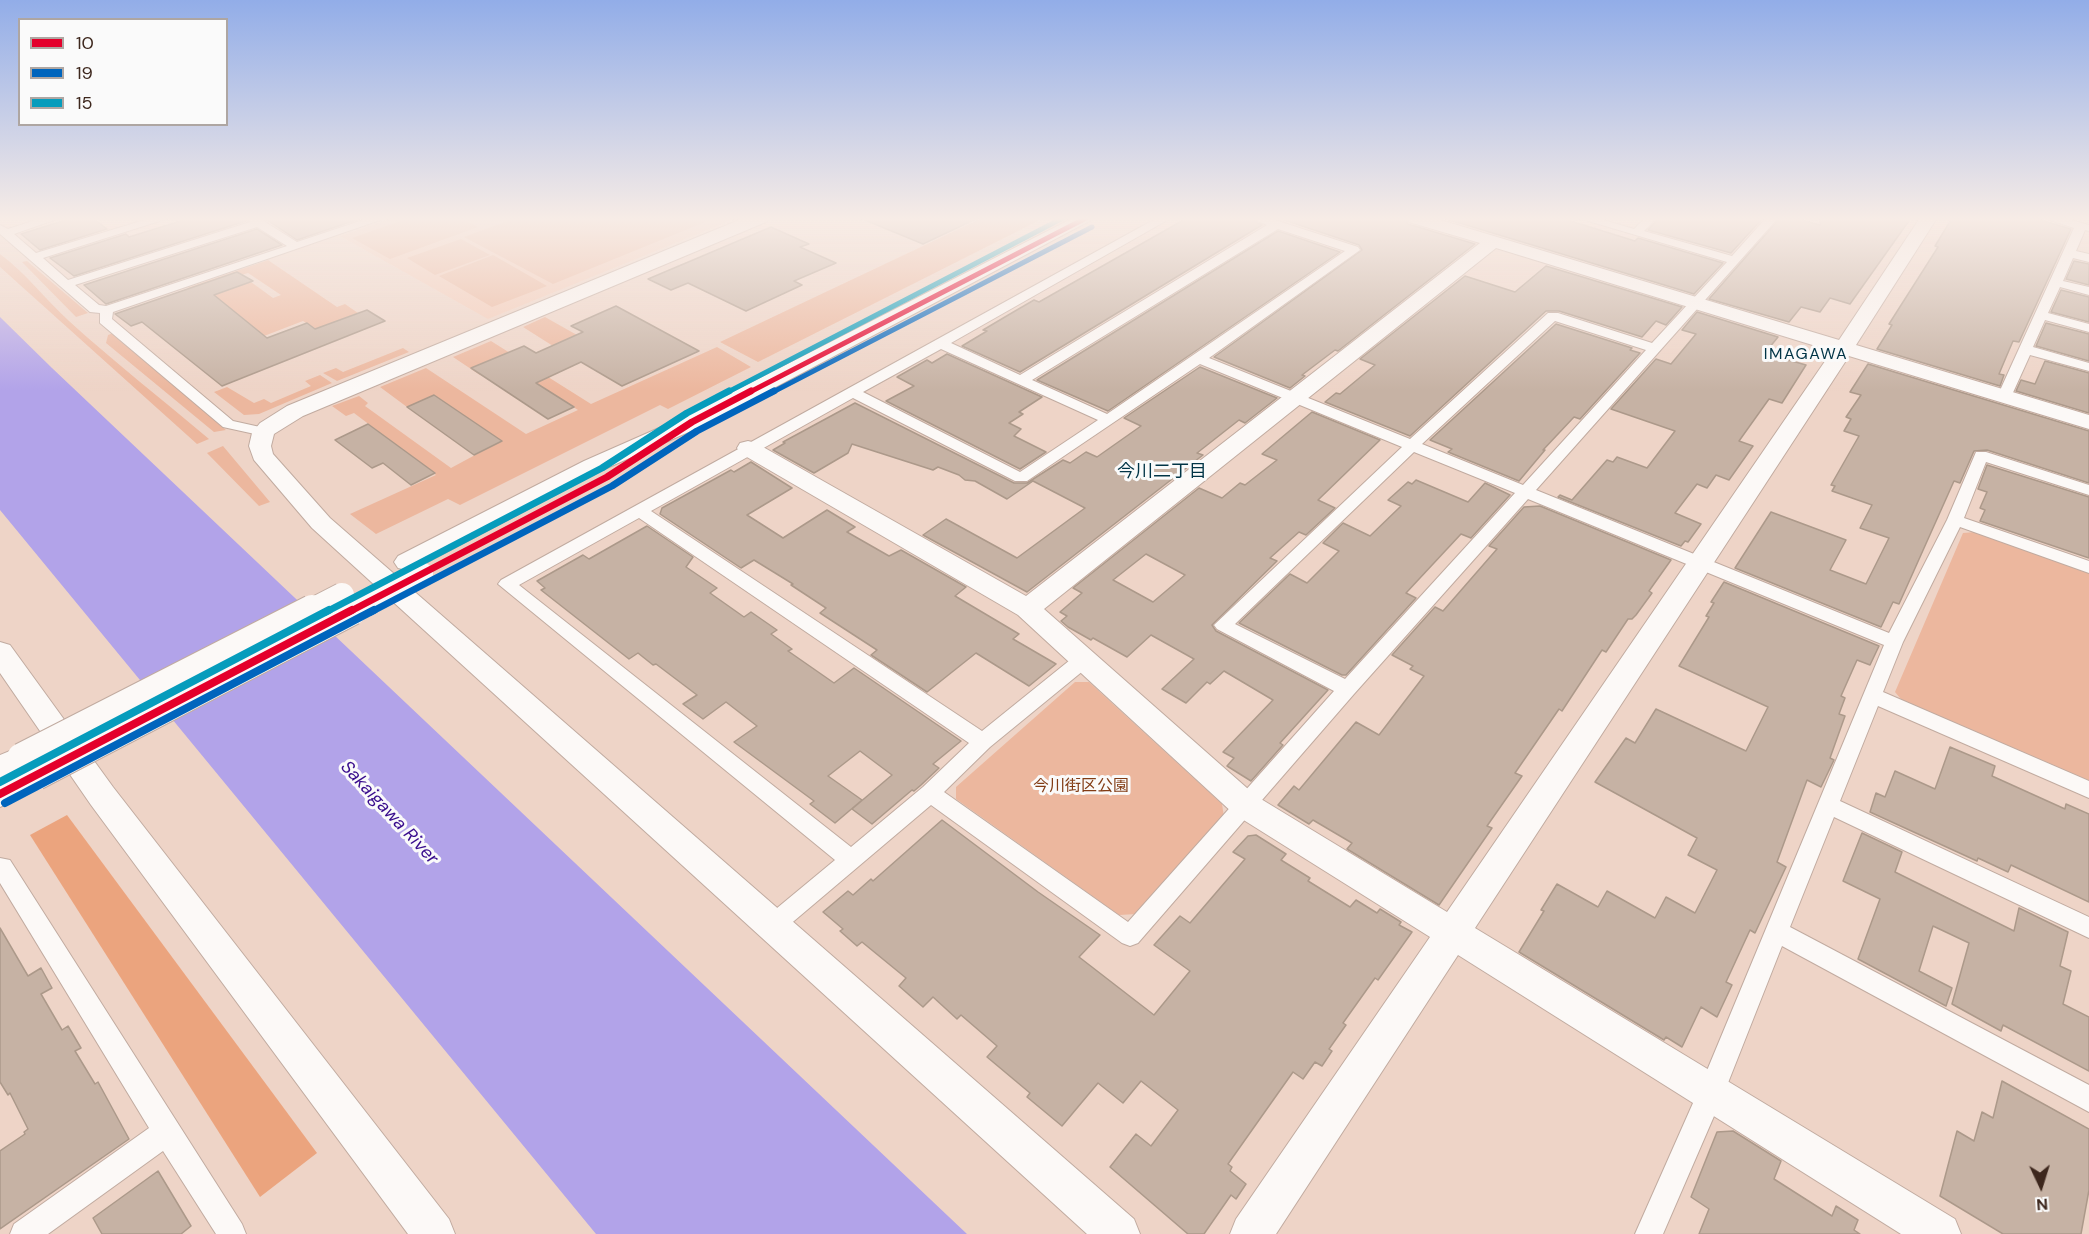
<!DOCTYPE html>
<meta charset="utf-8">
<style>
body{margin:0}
#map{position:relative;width:2089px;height:1234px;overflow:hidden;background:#eed4c7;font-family:"DM Sans",sans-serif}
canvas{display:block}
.legend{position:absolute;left:18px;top:18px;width:210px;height:108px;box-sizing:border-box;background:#fafafa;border:2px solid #aea6a2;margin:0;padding:8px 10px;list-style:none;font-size:18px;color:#3d271d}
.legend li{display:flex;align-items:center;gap:12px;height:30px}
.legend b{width:30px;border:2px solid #aea6a2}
.north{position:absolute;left:2011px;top:1156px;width:60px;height:60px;-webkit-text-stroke:4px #fafafa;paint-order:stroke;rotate:176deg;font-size:16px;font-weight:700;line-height:24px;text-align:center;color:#3d271d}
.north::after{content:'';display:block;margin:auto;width:21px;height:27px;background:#3d271d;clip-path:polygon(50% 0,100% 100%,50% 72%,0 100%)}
</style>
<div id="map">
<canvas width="2089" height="1234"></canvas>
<ul class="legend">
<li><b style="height:8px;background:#e4002b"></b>10</li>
<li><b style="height:8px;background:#0065bd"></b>19</li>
<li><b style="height:8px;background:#069cbc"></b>15</li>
</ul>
<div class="north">N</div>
</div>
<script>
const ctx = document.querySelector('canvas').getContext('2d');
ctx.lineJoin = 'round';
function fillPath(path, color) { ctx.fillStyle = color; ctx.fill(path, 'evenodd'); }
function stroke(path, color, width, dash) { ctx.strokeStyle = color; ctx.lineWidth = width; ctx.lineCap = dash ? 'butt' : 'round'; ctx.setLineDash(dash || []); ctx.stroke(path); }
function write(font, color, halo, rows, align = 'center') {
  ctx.font = font + ' "DM Sans","Noto Sans JP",sans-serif'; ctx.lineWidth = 6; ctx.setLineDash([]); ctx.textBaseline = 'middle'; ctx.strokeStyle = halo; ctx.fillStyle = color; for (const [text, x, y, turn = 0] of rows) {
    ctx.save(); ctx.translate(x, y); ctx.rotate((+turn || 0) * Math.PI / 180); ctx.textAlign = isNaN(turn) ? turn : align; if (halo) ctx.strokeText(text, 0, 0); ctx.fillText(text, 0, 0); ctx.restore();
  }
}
fillPath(new Path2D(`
 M392,218H737L488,319L340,236Z`), '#f4cbb8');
fillPath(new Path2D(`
 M409,218H461L478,227L390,259L352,238Z
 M516,218H715L553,284L464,237Z
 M982,218H1044L758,362L720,342Z
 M461,239L490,255L435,275L407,258Z
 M0,254C26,273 45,299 69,321C114,362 162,399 209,439L197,444L0,267Z
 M493,255L547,286L492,307L439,276Z
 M268,260L337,307L345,304L358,313L315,329L303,321L264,336L235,312L228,314L210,296L251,282L273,298L281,295L248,273L192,291L187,288Z
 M27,261L88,313L76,317L22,262Z
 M545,317L577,335L553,346L523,327Z
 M113,333L226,430L214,432L106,343L108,335Z
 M491,341L591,404L717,347L751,367L668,409L660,405L460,505L448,499L376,534L350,514L436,475L354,413L346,416L332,406L359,396L368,403L365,406L451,468L501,441L434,395L407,407L380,387L426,368L526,434L578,410L505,364L480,375L453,357Z
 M403,348L409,352L337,381L323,373L336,368L343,372Z
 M320,375L332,383L259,414L244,415L214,392L227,387L254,403L264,399L271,403L311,386L305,381Z
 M223,446L270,502L259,506L207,453Z
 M1975,532L2089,572V782L1905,704L1895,692L1963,533Z
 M1075,682H1089L1222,804L1224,817L1137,914L1119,915L956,799V787Z`), '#ecb79e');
fillPath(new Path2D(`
 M67,815L317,1153L260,1197L30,835Z`), '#eba47e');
fillPath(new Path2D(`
 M0,317L52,368L967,1234H596L0,510Z`), '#b2a3e9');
const building = new Path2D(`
 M72,218H93L107,229L40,250L21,234Z
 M190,218H244L246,221L74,276L50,258L126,234L129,237Z
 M264,218H359V219L297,240Z
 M860,218H978L923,244Z
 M1187,218H1249L1262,225L1020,372L962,346L987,331L983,330L1010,314L1034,300L1039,302Z
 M1278,218H1405L1408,224L1475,244L1338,351L1335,350L1302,375L1305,376L1290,388L1214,357L1362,250L1359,245Z
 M1443,218H1561L1635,241L1638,238L1723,263L1694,294Z
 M1659,218H1763L1731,253L1648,230Z
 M1780,218H1796L1820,225V218H1911L1850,304L1830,298L1820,312L1801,307L1789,322L1709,299Z
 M1952,218H2034L2071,229L2019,342L2013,341L2007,355L1999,374L2004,375L2000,386L1877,349L1892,325L1889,324L1938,247L1935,246Z
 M771,227L809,244L800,247L836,263L794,281L802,285L746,311L688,283L671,290L648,279Z
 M257,229L282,245L106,304L84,285Z
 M1278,231L1340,252L1108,411L1037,380Z
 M2074,261L2089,264V285L2066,279Z
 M1546,266L1682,307L1666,325L1656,321L1642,337L1559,311H1546L1410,436L1325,402L1336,393L1340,394L1375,365L1360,359L1465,276L1515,292Z
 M237,272L253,281L214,295L267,338L307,323L315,329L367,310L385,321L222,386L142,322L131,326L115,314Z
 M2061,290L2089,297V322L2051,312Z
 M616,306L699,351L622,386L581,362L536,383L574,407L548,419L471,368L524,346L536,353L583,332L571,326Z
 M1697,312L1778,337L1769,348L1788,354L1785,359L1806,365L1782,403L1769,399L1739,441L1753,446L1729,480L1716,475L1707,488L1697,484L1675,513L1701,524L1688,542L1685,541L1681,546L1558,497L1560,495L1572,500L1607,460L1613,462L1617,457L1647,468L1675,431L1611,409L1656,359L1671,364L1696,334L1682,330Z
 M2046,323L2089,334V361L2036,346Z
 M1556,324L1632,348L1630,350L1640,353L1580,419L1574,417L1543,450H1545L1519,481L1448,452L1452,449L1430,440Z
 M947,354L1042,397L1019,412L1023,414L1009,423L1021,429L1014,436L1046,452L1020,469L886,401L914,386L897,377L927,360L932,363Z
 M2045,361L2089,373V413L2016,391L2021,380L2035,384Z
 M1868,364L2089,431V483L1987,450L1974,451L1960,483L1954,481L1899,604L1893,602L1881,627L1735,568L1771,512L1846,540L1830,570L1866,584L1889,538L1860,528L1872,505L1832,491L1835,486L1831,485L1859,436L1844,431L1851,419L1846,417L1861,395L1850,392Z
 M1200,367L1277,398L1245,423L1239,420L1197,453L1203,455L1027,592L923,535L946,519L1017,558L1085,508L1033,481L1007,499L975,481L965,480L959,475L938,467L933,470L852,444L848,453L814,473L773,450L785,443L783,442L855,403L1014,483H1027L1063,460L1070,463L1086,452L1097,457L1141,426L1124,418Z
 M434,395L502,441L474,455L407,407Z
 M1312,412L1380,440L1318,500L1335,508L1306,535L1299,532L1270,558L1277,561L1212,625L1216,631L1328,690L1280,743L1283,745L1251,781L1227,766L1234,758L1223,752L1273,700L1224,671L1210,684L1207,682L1186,703L1162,689L1194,659L1151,635L1127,657L1093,638L1091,640L1068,627L1061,621L1067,616L1060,612L1082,593L1073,588L1199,488L1222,498L1240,483L1245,485L1277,460L1262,454ZM1146,554L1185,575L1153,602L1113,580Z
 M368,424L435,473L411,485L383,463L372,468L335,440Z
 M751,462L792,488L747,515L783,538L827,510L855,527L847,532L889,556L901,550L966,587L955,596L1019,634L1013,639L1056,664L1029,686L976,653L927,692L871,655L877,650L820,613L826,608L791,585L793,584L754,560L741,568L660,514L662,508L731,470L734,472Z
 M1987,465L2089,497V558L1980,521L1985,510L1980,508L1987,492L1978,489Z
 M1416,480L1468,502L1485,483L1510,495L1471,538L1461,534L1406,593L1416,598L1346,675H1342L1239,623L1290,574L1307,583L1339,551L1323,543L1343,523L1370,536L1401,506L1388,500L1408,482L1412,484Z
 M1540,506L1671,560L1649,591L1652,593L1636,615L1632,619H1628L1606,652L1602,650L1562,711L1559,709L1515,773L1522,776L1487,826L1492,828L1439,905L1347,849L1352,843L1313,820L1309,824L1278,805L1294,786L1299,790L1356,722L1379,735L1424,676L1410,669L1413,666L1392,655L1435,607L1443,611L1497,549L1489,546L1524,507Z
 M647,526L693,557L686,567L717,588L710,593L744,617L751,612L777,630L771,634L792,649L788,651L834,683L854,668L961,741L933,764L939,768L921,785L914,791L912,790L872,824L852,809L892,775L860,751L828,776L862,800L835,823L810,804L814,801L734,742L757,726L726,702L703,719L683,704L697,695L656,664L653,665L638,653L629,659L541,590L545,588L537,581L583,555L589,559Z
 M1724,582L1879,646L1870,665L1857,660L1841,696L1845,698L1839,714L1845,716L1830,758L1834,760L1821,787L1807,780L1777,862L1786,867L1755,933L1750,930L1726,982L1732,985L1717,1017L1701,1007L1682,1047L1666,1037L1664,1040L1519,952L1544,911L1541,910L1557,884L1598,907L1607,891L1655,918L1666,897L1695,913L1717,870L1688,855L1697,838L1595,782L1626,738L1635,743L1656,709L1746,751L1768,707L1679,666L1709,617L1706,616L1714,603L1711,602Z
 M1950,747L1995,766L1992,776L2065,809L2066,804L2089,814V902L2011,865L2008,872L1978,858L1977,861L1870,812L1876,793L1885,797L1895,771L1935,789Z
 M942,820L1038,892L1100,935L1079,957L1154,1015L1190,971L1154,945L1180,916L1190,923L1245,859L1233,852L1248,836L1256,835L1286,854L1281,860L1310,878L1308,881L1350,907L1356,900L1377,913L1380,909L1401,922L1399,925L1412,932L1378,980L1375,978L1343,1023L1346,1025L1329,1049L1332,1051L1322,1066L1315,1062L1303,1079L1293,1072L1228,1164L1232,1167L1230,1171L1246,1184L1236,1199L1231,1195L1204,1234H1188L1110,1167L1136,1134L1151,1146L1178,1110L1141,1081L1123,1103L1098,1083L1062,1126L1027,1097L1030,1093L987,1057L997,1046L961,1015L957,1019L933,997L923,1007L899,986L906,978L862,942L857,946L840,931L843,929L823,912L848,891L853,895L871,879L873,881Z
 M1862,833L1902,852L1895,872L2014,931L2019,908L2068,932L2060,966L2071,971L2063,1004L2089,1017V1071L2003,1025L2001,1031L1952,1004L1969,943L1933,926L1919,971L1952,988L1946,1006L1858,959L1880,899L1843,881Z
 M0,928L28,976L41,968L52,988L41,994L62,1030L68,1026L81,1048L75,1051L95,1084L98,1082L129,1139L0,1229V1151L25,1134L24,1132L28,1129L10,1093L8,1095L0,1082Z
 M2002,1081L2089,1129V1190L2081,1234H2003L1940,1196L1957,1131L1974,1141L1982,1112L1993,1118Z
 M1733,1131L1781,1161L1774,1179L1832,1216L1836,1206L1858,1220L1854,1230L1860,1234H1699L1709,1209L1691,1197L1717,1132Z
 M158,1171L191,1226L181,1234H102L93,1218Z`);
fillPath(building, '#c6b2a4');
stroke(building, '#ac998a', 1.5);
const street = new Path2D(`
 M42,218H60L14,234L36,253L151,218H169L43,258L68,280L250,222L246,218H259L297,242L369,218H386L113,312L112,319L233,421L269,429L271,432L264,436L223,427L100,323V313L90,312L0,234V225L8,229ZM257,227L287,246L106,306L99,305L75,285Z
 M1157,218H1171L951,343L1020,375L1267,225L1251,218H1269L1358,247L1360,250L1209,358L1410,439L1548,313H1558L1652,343L1727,262L1578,218H1597L1634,229L1645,218H1657L1644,231L1732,256L1766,218H1778L1536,490L1889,633L1947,520L1976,452H1986L2089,485V495L1986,462L1964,518L2089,561V573L1960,527L1903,642L1883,692L2089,781V798L1878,706L1840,801L2089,917V938L1834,817L1790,927L2089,1085V1112L1782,946L1724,1093L1663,1234H1635L1701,1085L1884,645L1528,499L1354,694L1138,943L1130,946L1122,943L931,805L781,932L773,935L765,932L761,925L765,918L835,860L498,584L501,580ZM1278,229L1345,251L1107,414L1032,380ZM1555,321L1646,350L1523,485L1422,444ZM941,349L1098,420L1020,472L863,392ZM1200,364L1402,447L1214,625L1217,629L1334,691L1128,922L944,792L990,747L1089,666L1091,661L1089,656L1082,654L1075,656L982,731L651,511L853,398L1015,481H1027ZM1414,452L1515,493L1345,679L1235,624ZM639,518L969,743L923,787L851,847L519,585Z
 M2044,218H2064L2089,225V231L2085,230L2076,251L2089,254V262L2073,258L2063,281L2089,287V295L2060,287L2048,313L2089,324V332L2045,320L2033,347L2089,363V371L2030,355L2011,397L2004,401L1997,397L2074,228Z
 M0,858L10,860L242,1224L246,1234H216L163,1151L48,1234H10L14,1224L149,1128L0,883Z`);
const secondary = new Path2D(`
 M744,218H768L766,222L303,416L274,434L271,446L273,454L330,518L1134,1219L1140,1234H1087L312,528L254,460L249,446L252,433L260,423L287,406Z
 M1073,218H1095L700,427L600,471L416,568L407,570L398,568L394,562L398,556L584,461L684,417Z
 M1407,218H1434L1839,340L1920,218H1937L1856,345L2089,415V429L1849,356L1475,928L1955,1219L1961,1234H1901L1458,955L1276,1234H1230L1236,1219L1430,937L1234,814L1018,615L740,453L737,448L740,443L748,441L756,443L1026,596L1480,243L1409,222ZM1496,248L1832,351L1447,912L1256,796L1044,609Z
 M0,642L10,645L113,787L449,1219L455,1234H408L91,805L0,673Z
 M22,746L33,750L37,758L34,763L47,766L51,775L47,784L0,807V755Z`);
stroke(street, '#c1aba0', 2);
stroke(secondary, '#c1aba0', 2);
fillPath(street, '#fcf9f7');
fillPath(secondary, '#fcf9f7');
const secondaryBridgeFar1 = new Path2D(`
 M309,612L342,595
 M349,612L421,574`);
const secondaryBridge = new Path2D(`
 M22,758L312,610
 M36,775L352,610`);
stroke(secondaryBridgeFar1, '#c1aba0', 26, []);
stroke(secondaryBridge, '#c1aba0', 32, []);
stroke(secondaryBridgeFar1, '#fcf9f7', 24);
stroke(secondaryBridge, '#fcf9f7', 30);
stroke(new Path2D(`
 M748,393L1086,218`), '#e4002b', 5);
stroke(new Path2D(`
 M349,612L607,477L692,422L751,391`), '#e4002b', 7);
stroke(new Path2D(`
 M0,794L352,610`), '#e4002b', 8);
stroke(new Path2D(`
 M771,393L1092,227`), '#0065bd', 5);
stroke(new Path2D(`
 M371,612L612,486L697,431L774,391`), '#0065bd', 7);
stroke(new Path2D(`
 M5,803L374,610`), '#0065bd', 8);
stroke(new Path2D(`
 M726,393L1063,218`), '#069cbc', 5);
stroke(new Path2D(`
 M326,612L602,468L687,413L729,391`), '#069cbc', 7);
stroke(new Path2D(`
 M0,782L329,610`), '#069cbc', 8);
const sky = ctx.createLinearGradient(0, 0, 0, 391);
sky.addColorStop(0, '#92ade8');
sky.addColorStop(0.56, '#f7ece6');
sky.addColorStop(1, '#f7ece600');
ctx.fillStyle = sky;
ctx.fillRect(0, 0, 2089, 391);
ctx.letterSpacing = '1.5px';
write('16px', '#003446', '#fafafa', [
 ["IMAGAWA",1806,355]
]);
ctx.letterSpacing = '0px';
write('16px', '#823c15', '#fafafa', [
 ["今川街区公園",1081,787]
]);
write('18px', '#003446', '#fafafa', [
 ["今川二丁目",1162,472]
]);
write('italic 18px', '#380c8c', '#fafafa', [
 ["Sakaigawa River",389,813,47]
]);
</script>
